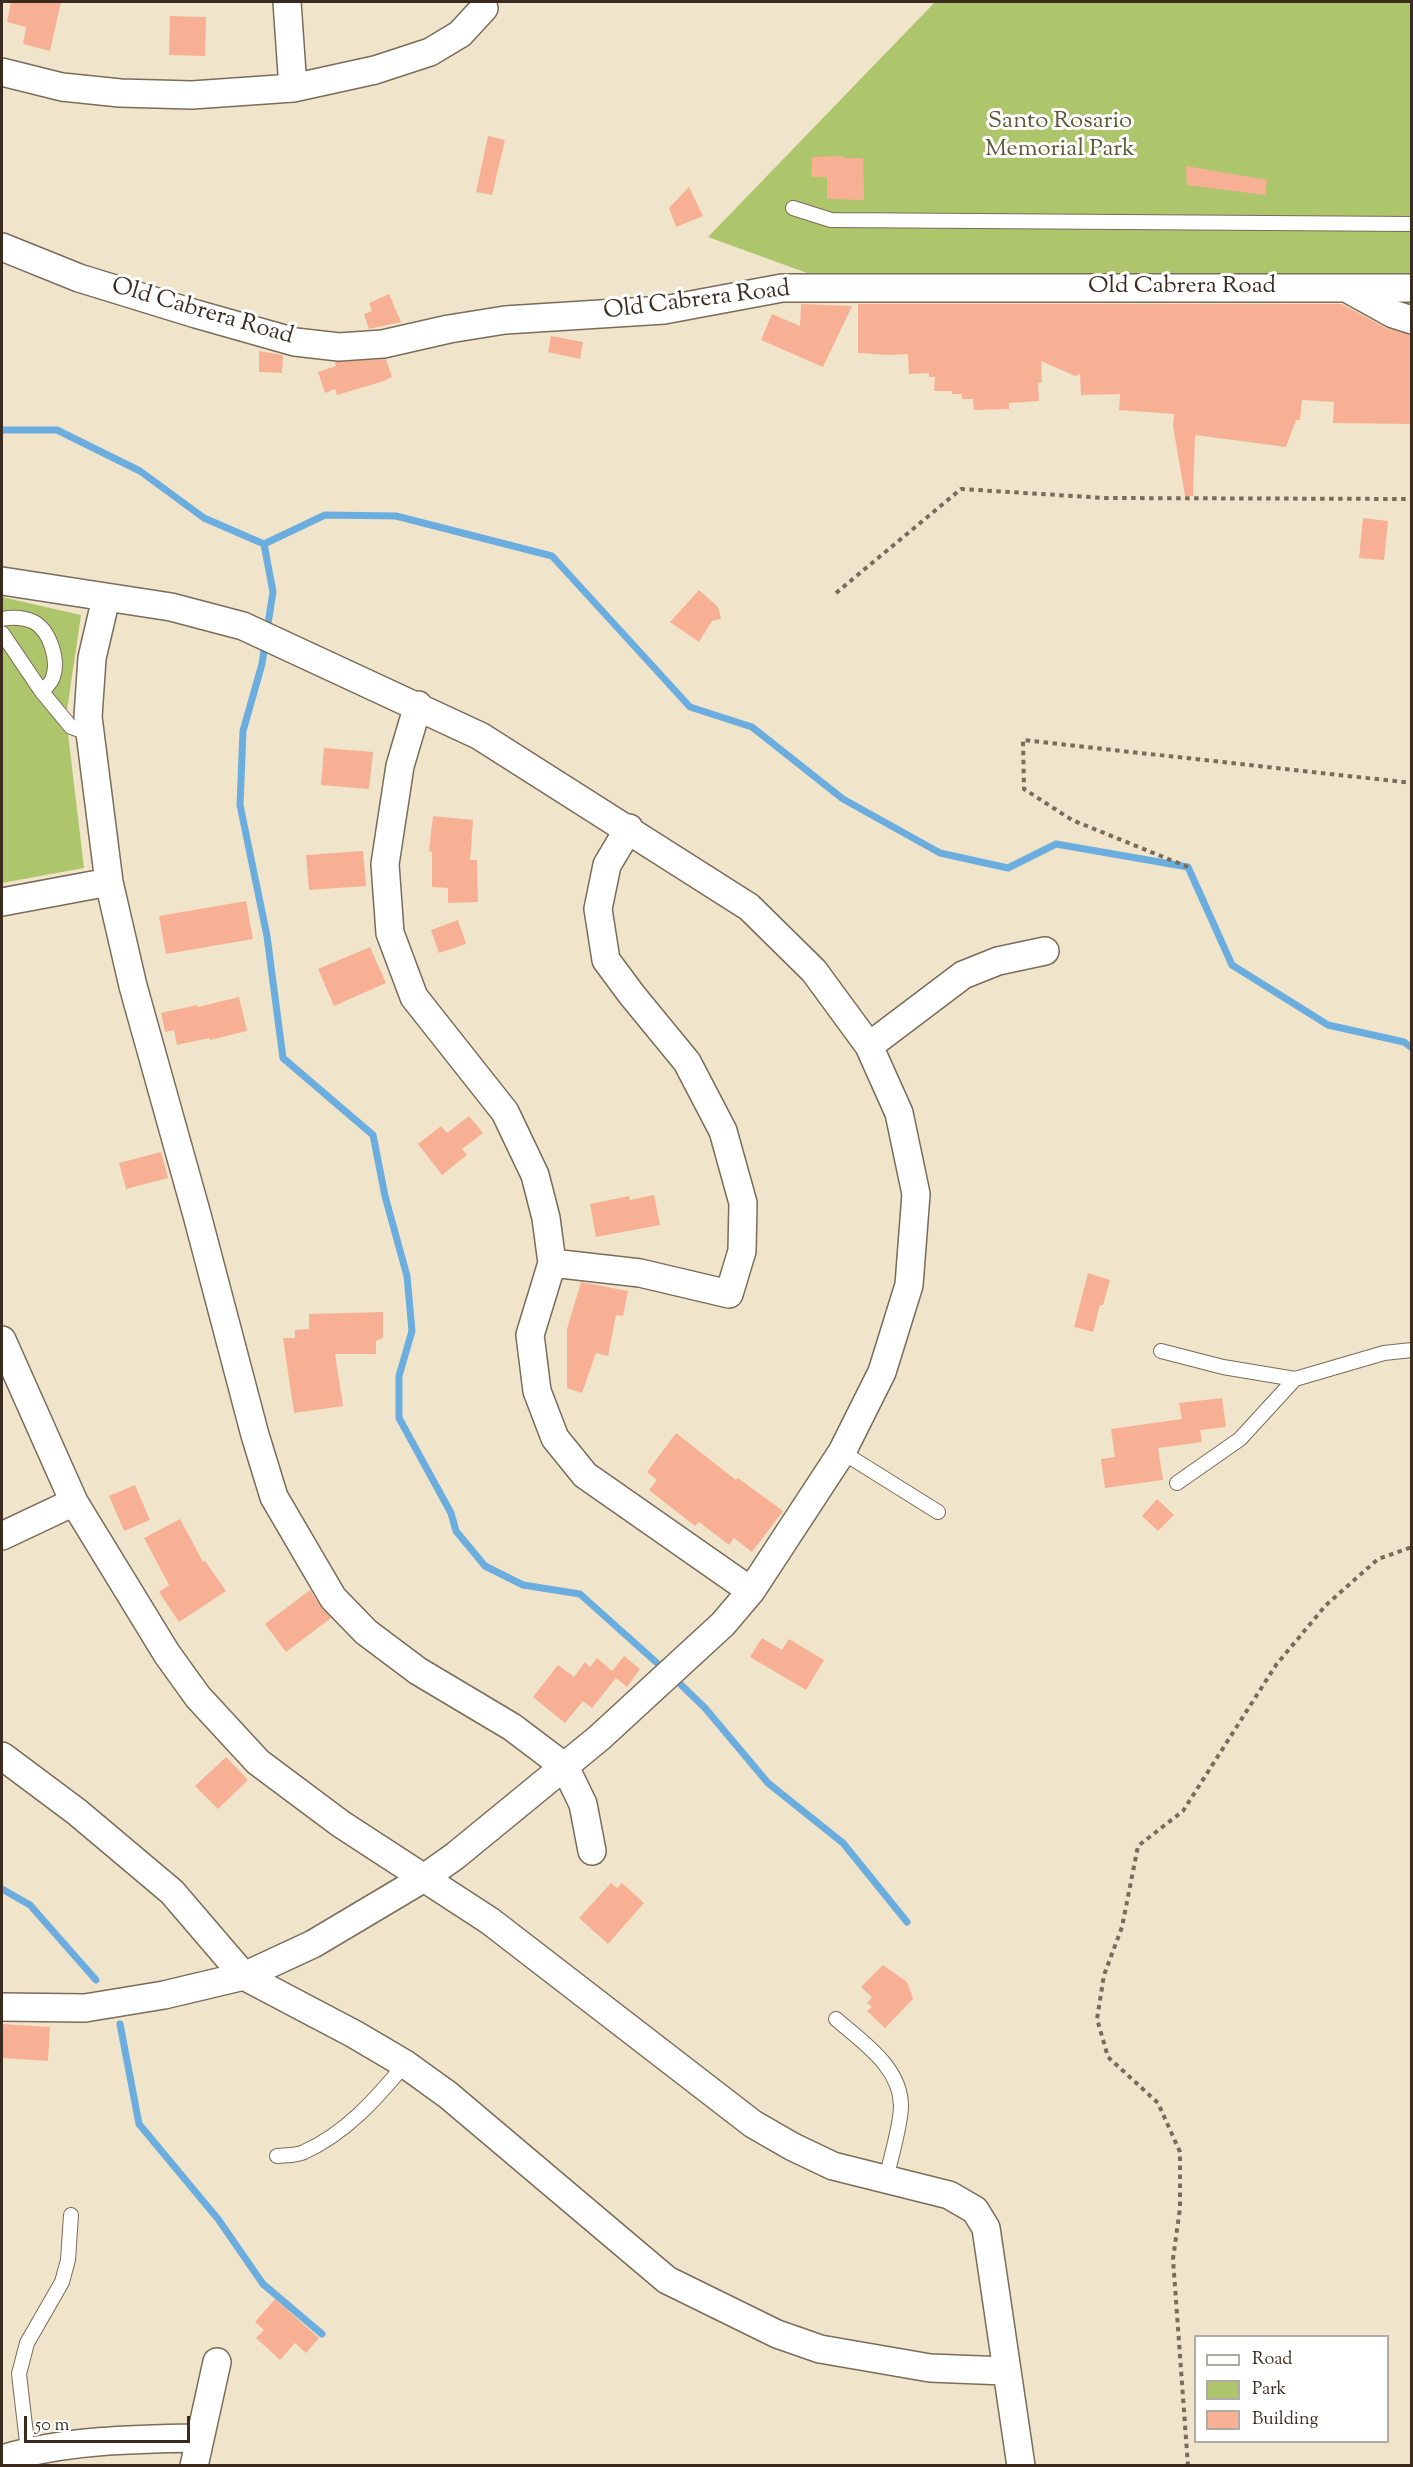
<!DOCTYPE html>
<style>
body{margin:0}
#map{position:relative;width:1413px;height:2467px;overflow:hidden;background:#f0e5ca;font-family:"Sorts Mill Goudy",serif}
canvas{display:block}
.frame{position:absolute;inset:0;border:3px solid #3b2a1e;pointer-events:none}
.legend{position:absolute;left:1194px;top:2335px;width:195px;height:108px;box-sizing:border-box;background:#fff;border:2px solid #b1aaa5;margin:0;padding:8px 10px;list-style:none;font-size:18px;color:#3b2a1e}
.legend li{display:flex;align-items:center;gap:12px;height:30px}
.legend b{width:30px;border:2px solid #b1aaa5}
.scale{position:absolute;left:24px;top:2416px;width:166px;height:27px;box-sizing:border-box;border:3px solid #3b2a1e;border-top:0;padding-left:8px;font-size:18px;line-height:21px;white-space:nowrap;color:#3b2a1e;-webkit-text-stroke:4px #fff;paint-order:stroke}
</style>
<div id="map">
<canvas width="1413" height="2467"></canvas>
<div class="frame"></div>
<ul class="legend">
<li><b style="height:8px;background:#fff"></b>Road</li>
<li><b style="height:16px;background:#adc66c"></b>Park</li>
<li><b style="height:16px;background:#f8b094"></b>Building</li>
</ul>
<div class="scale">50 m</div>
</div>
<script>
const ctx = document.querySelector('canvas').getContext('2d');
ctx.lineJoin = 'round';
function fillPath(path, color) { ctx.fillStyle = color; ctx.fill(path, 'evenodd'); }
function stroke(path, color, width, dash) { ctx.strokeStyle = color; ctx.lineWidth = width; ctx.lineCap = dash ? 'butt' : 'round'; ctx.setLineDash(dash || []); ctx.stroke(path); }
function write(font, color, halo, rows, align = 'center') {
  ctx.font = font + ' "Sorts Mill Goudy",serif'; ctx.lineWidth = 6; ctx.setLineDash([]); ctx.textBaseline = 'middle'; ctx.strokeStyle = halo; ctx.fillStyle = color; for (const [text, x, y, turn = 0] of rows) {
    ctx.save(); ctx.translate(x, y); ctx.rotate((+turn || 0) * Math.PI / 180); ctx.textAlign = isNaN(turn) ? turn : align; if (halo) ctx.strokeText(text, 0, 0); ctx.fillText(text, 0, 0); ctx.restore();
  }
}
fillPath(new Path2D(`
 M935,2H1411V273H807L708,237Z
 M2,597L81,615L66,717L84,868L2,883Z`), '#adc66c');
stroke(new Path2D(`
 M2,430H57L140,471L204,518L264,544L325,515L396,516L552,556L690,707L752,727L843,799L940,853L1008,868L1056,844L1188,867L1232,965L1328,1025L1404,1042L1412,1048
 M264,544L273,592L267,630
 M265,644L262,664L243,731L240,805L267,936L283,1058L373,1135L385,1196L407,1276L412,1331L399,1376V1418L451,1513L456,1531L485,1566L523,1585L580,1594L666,1671
 M674,1678L705,1708L768,1783L843,1843L907,1922
 M2,1889L30,1905L96,1980
 M120,2024L139,2124L218,2219L263,2284L322,2334`), '#6baddf', 7);
fillPath(new Path2D(`
 M11,2H61L50,51L23,44L26,27L7,22Z
 M170,16L206,17L205,56L169,55Z
 M488,136L505,140L492,195L476,192Z
 M843,156V158H863L864,200L827,199V177H811L812,157Z
 M1186,166L1267,180L1265,195L1187,185Z
 M689,187L703,216L676,227L669,208Z
 M389,294L401,322L369,329L364,314L372,311L369,303Z
 M801,304L852,306L823,367L761,340L772,314L800,326Z
 M858,304H1342L1386,328L1412,335V424L1333,423L1334,402L1302,400L1300,420H1296L1286,447L1195,435L1193,496H1185L1173,426L1174,414L1119,410L1120,394L1081,395L1080,374L1075,376L1041,361L1042,382L1038,383L1039,401L1009,403V409L974,410L973,399H962V394H952V391H934L935,377H929V373L909,374L908,354L888,355L858,353Z
 M551,336L583,342L580,359L548,352Z
 M259,351L283,355L282,373L259,372Z
 M386,359L392,377L384,381L337,395L335,389L325,393L318,372L336,366L335,362Z
 M1363,518L1388,521L1384,560L1359,558Z
 M699,590L718,607L721,619L712,621L699,642L670,622Z
 M324,748L373,752L369,789L321,785Z
 M433,816L473,820L470,860H477L478,902L448,903V888L432,887V852L429,851Z
 M363,851L366,886L309,890L306,855Z
 M246,901L253,939L166,954L159,916Z
 M458,920L466,944L439,953L431,930Z
 M370,947L386,983L334,1006L318,969Z
 M239,997L247,1031L210,1040L209,1038L177,1045L174,1030L165,1032L161,1013L197,1005L198,1007Z
 M469,1116L483,1133L462,1149L467,1155L442,1175L418,1144L441,1126L447,1133Z
 M161,1152L168,1178L126,1189L119,1163Z
 M654,1195L660,1225L596,1237L590,1204L629,1196L630,1200Z
 M1088,1273L1110,1280L1103,1305H1100L1093,1332L1074,1327Z
 M581,1282L628,1291L623,1316L616,1315L608,1356L596,1353L582,1393L567,1388V1329Z
 M383,1312V1338L376,1341V1354H335L343,1406L294,1413L283,1338H295V1330L309,1329V1314Z
 M1222,1398L1226,1427L1200,1430L1202,1442L1158,1448L1163,1480L1105,1488L1101,1459L1115,1457L1111,1429L1182,1419L1179,1403Z
 M676,1433L736,1480L738,1478L783,1511L752,1552L734,1538L729,1545L699,1522L695,1526L649,1490L657,1480L647,1472Z
 M135,1485L150,1520L124,1531L109,1496Z
 M1157,1499L1174,1515L1158,1531L1142,1516Z
 M180,1519L203,1562L205,1561L226,1591L179,1622L159,1592L169,1585L144,1538Z
 M310,1590L320,1606L331,1618L286,1652L265,1624Z
 M762,1638L782,1650L789,1639L824,1660L806,1690L750,1657Z
 M624,1656L640,1669L627,1687L616,1678L592,1708L583,1701L565,1723L533,1697L558,1665L574,1677L585,1662L590,1667L597,1658L612,1671Z
 M226,1757L248,1780L218,1809L195,1786Z
 M611,1883L617,1888L622,1883L644,1903L608,1944L579,1918Z
 M883,1965L907,1982L913,1999L885,2028L867,2011L872,2007L867,2003L872,1997L861,1987Z
 M2,2024L50,2027L48,2061L2,2058Z
 M275,2299L319,2338L306,2353L295,2343L280,2360L256,2338L264,2330L255,2322Z`), '#f8b094');
const service = new Path2D(`
 M793,208L831,220L1412,224
 M2,619C12,617 23,617 34,622C50,631 59,660 53,677C52,682 46,687 42,692
 M2,633L42,692L71,727L90,734
 M1161,1351L1223,1367L1295,1379L1384,1353L1412,1350
 M842,1452L938,1512
 M1177,1483L1240,1439L1295,1379
 M836,2019C862,2042 901,2067 901,2106C901,2125 890,2160 886,2180
 M277,2156C285,2155 296,2156 304,2152C346,2133 376,2099 405,2064
 M28,2451L19,2374L27,2343L62,2282L68,2260L71,2215`);
const minor = new Path2D(`
 M287,2L293,88
 M2,72L62,87L120,93L192,95L293,88L375,70L430,52L460,34L484,8
 M2,247L79,278L196,314L295,342L339,347L383,344L449,329L505,320L664,310L782,288H1412
 M1348,289L1393,314L1412,320
 M2,581L171,607L243,626L480,736L749,907L814,971L869,1046L899,1113L916,1194L909,1285L882,1372L842,1452L751,1591L723,1624L599,1738L455,1856L424,1878L313,1944L244,1976L164,1995L85,2008L2,2007
 M106,598L92,658L88,717L109,882L133,986L197,1215L255,1435L274,1497L333,1598L366,1632L418,1671L512,1727L565,1767L583,1804L592,1851
 M418,705L400,766L385,864L390,933L414,997L505,1112L535,1175L546,1218L552,1263L530,1335L537,1391L555,1438L585,1475L751,1591
 M2,902L109,882
 M869,1046L963,975L998,961L1045,951
 M552,1263L640,1273L729,1294L742,1251L743,1203L723,1131L687,1062L632,995L606,960L598,909L607,865L629,828
 M2,1340L74,1502L167,1654L198,1697L258,1762L341,1824L490,1921L753,2124L793,2147L833,2166L949,2195L975,2210L986,2228L1021,2466
 M2,1536L74,1502
 M2,1756L77,1812L172,1892L244,1976L354,2034L405,2064L448,2095L667,2280L777,2334L820,2349L930,2368L1005,2371
 M2,2459C65,2440 133,2439 199,2438
 M194,2466L217,2362`);
stroke(service, '#7a6b5a', 16);
stroke(minor, '#7a6b5a', 30);
stroke(new Path2D(`
 M836,593L961,489L1105,498L1412,499
 M1188,867L1072,820L1024,789L1023,740L1412,783
 M1188,2466L1173,2259L1180,2208V2152L1158,2103L1108,2057L1097,2019L1104,1975L1122,1927L1138,1846L1183,1811L1276,1665L1326,1605L1378,1559L1412,1547`), '#7a6b5a', 4, [4.5, 4.5]);
stroke(service, '#fff', 14);
stroke(minor, '#fff', 27);
write('24px', '#5d5935', '#fff', [
 ["Santo Rosario",1060,123],
 ["Memorial Park",1060,151]
]);
write('24px', '#3b2a1e', '#fff', [
 ["Old Cabrera Road",1182,288],
 ["Old Cabrera Road",697,302,-7],
 ["Old Cabrera Road",202,313,16]
]);
</script>
